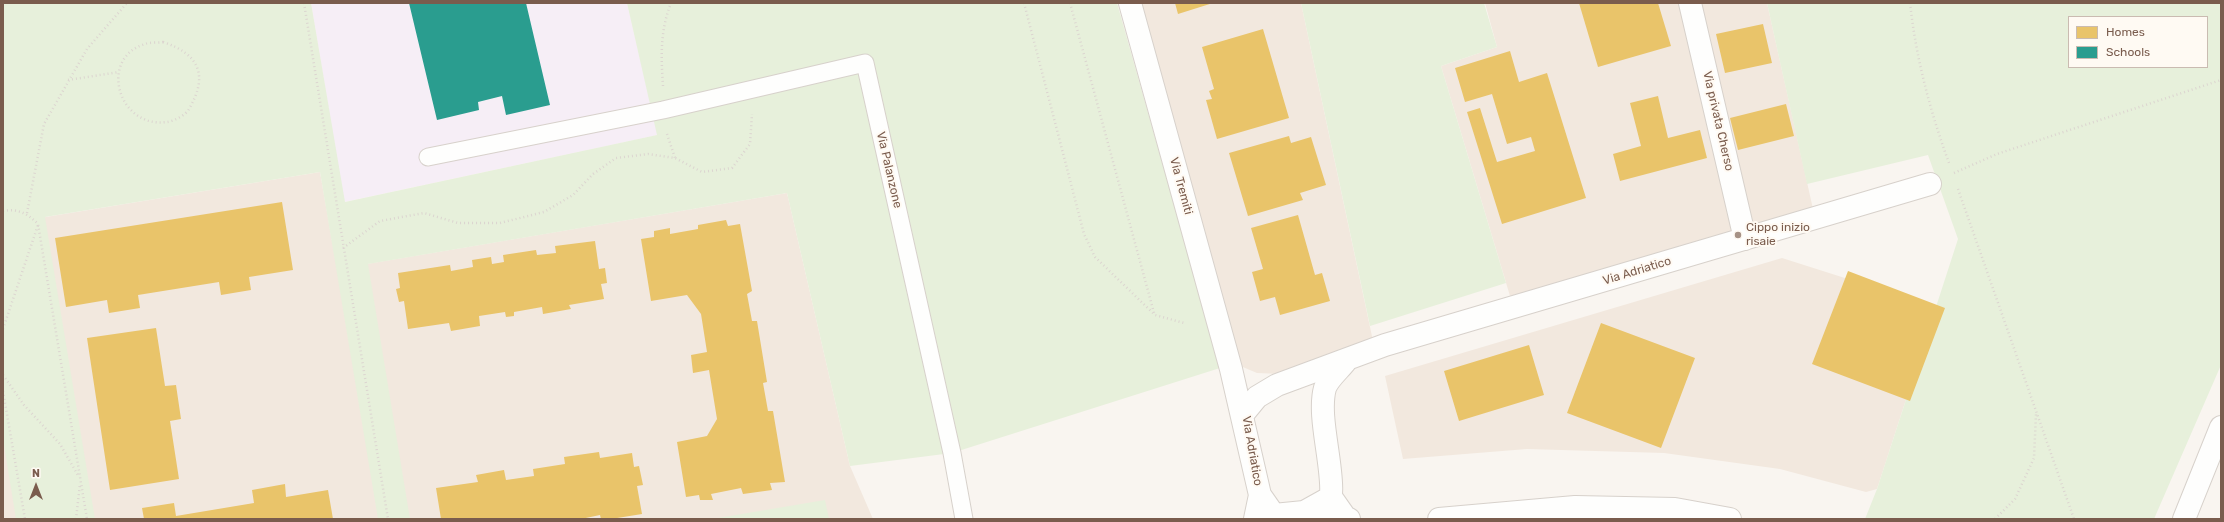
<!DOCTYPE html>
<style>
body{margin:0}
#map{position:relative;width:2224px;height:522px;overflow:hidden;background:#f9f5f0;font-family:Rubik,sans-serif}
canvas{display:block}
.frame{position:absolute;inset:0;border:4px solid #7a5c4d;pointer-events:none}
.legend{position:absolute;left:2068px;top:16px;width:140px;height:52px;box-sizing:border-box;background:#fffaf3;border:1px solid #cabbb1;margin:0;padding:5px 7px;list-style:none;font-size:12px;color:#7a5c4d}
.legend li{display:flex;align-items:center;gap:8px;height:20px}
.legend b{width:20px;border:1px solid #cabbb1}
.north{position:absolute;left:16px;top:466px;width:40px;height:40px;-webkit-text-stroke:3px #fffaf3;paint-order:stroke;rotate:0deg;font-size:11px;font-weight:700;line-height:16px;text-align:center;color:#7a5c4d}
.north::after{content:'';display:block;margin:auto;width:14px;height:18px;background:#7a5c4d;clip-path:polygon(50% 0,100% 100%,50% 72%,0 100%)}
</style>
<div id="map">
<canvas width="2224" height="522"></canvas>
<div class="frame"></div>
<ul class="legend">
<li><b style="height:11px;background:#e9c46a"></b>Homes</li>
<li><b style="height:11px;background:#2a9d8f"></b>Schools</li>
</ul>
<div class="north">N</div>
</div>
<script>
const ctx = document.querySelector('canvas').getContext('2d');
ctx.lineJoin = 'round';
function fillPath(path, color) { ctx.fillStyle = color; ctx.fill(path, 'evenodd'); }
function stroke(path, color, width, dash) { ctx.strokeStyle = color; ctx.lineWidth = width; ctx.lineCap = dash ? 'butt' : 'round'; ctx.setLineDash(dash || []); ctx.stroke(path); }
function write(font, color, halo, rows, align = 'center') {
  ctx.font = font + ' Rubik,sans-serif'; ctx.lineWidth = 4; ctx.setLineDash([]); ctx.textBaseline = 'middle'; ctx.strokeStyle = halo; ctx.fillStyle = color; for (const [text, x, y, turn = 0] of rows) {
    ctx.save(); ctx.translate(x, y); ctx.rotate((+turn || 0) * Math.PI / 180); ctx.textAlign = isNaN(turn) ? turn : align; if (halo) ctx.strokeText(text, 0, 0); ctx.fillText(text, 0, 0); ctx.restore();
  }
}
fillPath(new Path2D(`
 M1138,3H1301L1373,341L1281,374L1257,373L1238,365Z
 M1485,3H1682L1735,233L1510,296L1441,66L1497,47Z
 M1699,3H1767L1813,209L1750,228Z
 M320,172L337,269L787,193L850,466L873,519H3V224Z
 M1782,258L1936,307L1877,489L1866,492L1780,469L1664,453L1527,449L1403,459L1385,376Z`), '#f2e8de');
fillPath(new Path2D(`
 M311,3H627L658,135L344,202Z`), '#f6eef6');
fillPath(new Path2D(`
 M3,3H311L345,202L657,135L627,3H1117L1220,368L952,453L850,466L787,193L368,264L410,519H378L320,172L45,217L95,519H16L3,439Z
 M1301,3H1484L1497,47L1441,66L1506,283L1370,326Z
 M1767,3H2221V365L2154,519H1865L1877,489L1958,239L1928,155L1807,184ZM2069,17H2207V67H2069Z
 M825,500L829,519H712Z`), '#e7f0db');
fillPath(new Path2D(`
 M1175,3H1213L1178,14Z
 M1579,3H1658L1671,46L1598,67Z
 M1763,24L1772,63L1725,73L1716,34Z
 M1263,29L1289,118L1217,139L1206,100L1212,99L1209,91L1214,89L1202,47Z
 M1510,51L1519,82L1547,73L1586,198L1502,224L1467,112L1480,108L1497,162L1535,151L1531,137L1507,144L1492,94L1465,102L1455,68Z
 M1658,96L1668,138L1700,130L1707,158L1620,181L1613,154L1641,146L1630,103Z
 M1786,104L1794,136L1738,150L1730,118Z
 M1289,136L1291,143L1311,137L1326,185L1300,193L1303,200L1248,216L1229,153Z
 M282,202L293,270L249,277L251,290L221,295L219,282L138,295L140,308L109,313L107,300L66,307L55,238Z
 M1298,215L1315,275L1322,273L1330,301L1280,315L1275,297L1260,301L1252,272L1263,269L1251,228Z
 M726,220L728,226L740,224L752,291L747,294L752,321H757L767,382L763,383L768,411H773L785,482L770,483L772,490L743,494L741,488L711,494L713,500H700L699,495L686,497L677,442L707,436L717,419L709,370L693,373L691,355L707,352L701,314L687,295L651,301L641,239L654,237V231L670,228V234L698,229V225Z
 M595,241L599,269L605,268L607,283L601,284L604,299L569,305L571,309L543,314L542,307L514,312V316L506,317L505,312L479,316L480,326L451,331L449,323L408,329L404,301L399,302L396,289L400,288L398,273L450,265L451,271L473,267L472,260L491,257L492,264L504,262L503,255L536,250L537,255L556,253L555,246Z
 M1848,271L1945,308L1910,401L1812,364Z
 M1601,323L1695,358L1661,448L1567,413Z
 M156,328L165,386L176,385L181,419L170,421L179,479L110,490L87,338Z
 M1529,345L1544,395L1459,421L1444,371Z
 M599,452L600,458L632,453L634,467L639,466L643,485L637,486L642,514L611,519H601L600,515L581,519H441L436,488L478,482L476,475L504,470L506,480L534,476L533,469L565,464L564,457Z
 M285,484L286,497L328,490L333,519H144L142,508L174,503L176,516L254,503L252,490Z`), '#e9c46a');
fillPath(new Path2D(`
 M409,3H526L550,105L506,115L502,96L478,102L479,110L437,120Z`), '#2a9d8f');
const lane = new Path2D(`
 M428,157L663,110L865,63L952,453L964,519`);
const street = new Path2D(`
 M1130,3L1231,369L1260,495L1274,515L1304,512L1331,497
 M1690,3L1745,239
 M1243,414L1257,397L1277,385L1385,345L1930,184
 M1331,497L1345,517L1349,519
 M1255,519L1260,495
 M1324,519C1344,491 1315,424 1325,388C1328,379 1340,369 1346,361
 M1439,519L1575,507L1675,509L1730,519
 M2184,519L2221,427`);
stroke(lane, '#d7d1cb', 19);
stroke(street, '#d7d1cb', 24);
stroke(new Path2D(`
 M304,3L388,519
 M1024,3L1084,234L1095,257L1155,315L1184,323
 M1070,3L1154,313
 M1910,3C1916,58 1930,111 1949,163
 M163,42C199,54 209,75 189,109C186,115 174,121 167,122C118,129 98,58 145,44C150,42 158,43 163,42Z
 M68,80L119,72
 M663,86C661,56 660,31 671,3
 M667,134L675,158
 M1954,173L1997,154L2221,80
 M1958,189L2074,519
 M3,211C18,208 28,214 38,224L87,519
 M27,213L44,124L87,49L127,3
 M343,248L380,221L424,213L458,223H500L544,212L573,195L593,174L616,158L648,154L675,158L702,172L732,168L750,144L752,114
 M3,329L38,225
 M3,375L24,405L60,444L79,477
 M3,391L25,519
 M76,519L80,484
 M1995,519L2015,499L2034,458L2036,414`), '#dcd5d0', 2.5, [1, 3]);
stroke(lane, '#fefefd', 17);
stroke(street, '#fefefd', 22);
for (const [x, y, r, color] of [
 [1738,235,4,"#a69286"]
]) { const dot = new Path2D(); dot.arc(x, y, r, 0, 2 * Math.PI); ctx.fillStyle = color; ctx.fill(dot); stroke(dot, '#fffaf3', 1.5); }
write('12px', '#7a5c4d', '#fffaf3', [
 ["Via privata Cherso",1718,121,77],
 ["Via Palanzone",889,170,77],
 ["Via Tremiti",1181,186,75],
 ["Via Adriatico",1637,271,-17],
 ["Via Adriatico",1252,451,80]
]);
write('12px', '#7a5c4d', '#fffaf3', [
 ["Cippo inizio",1746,228],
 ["risaie",1746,242]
], 'left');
</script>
